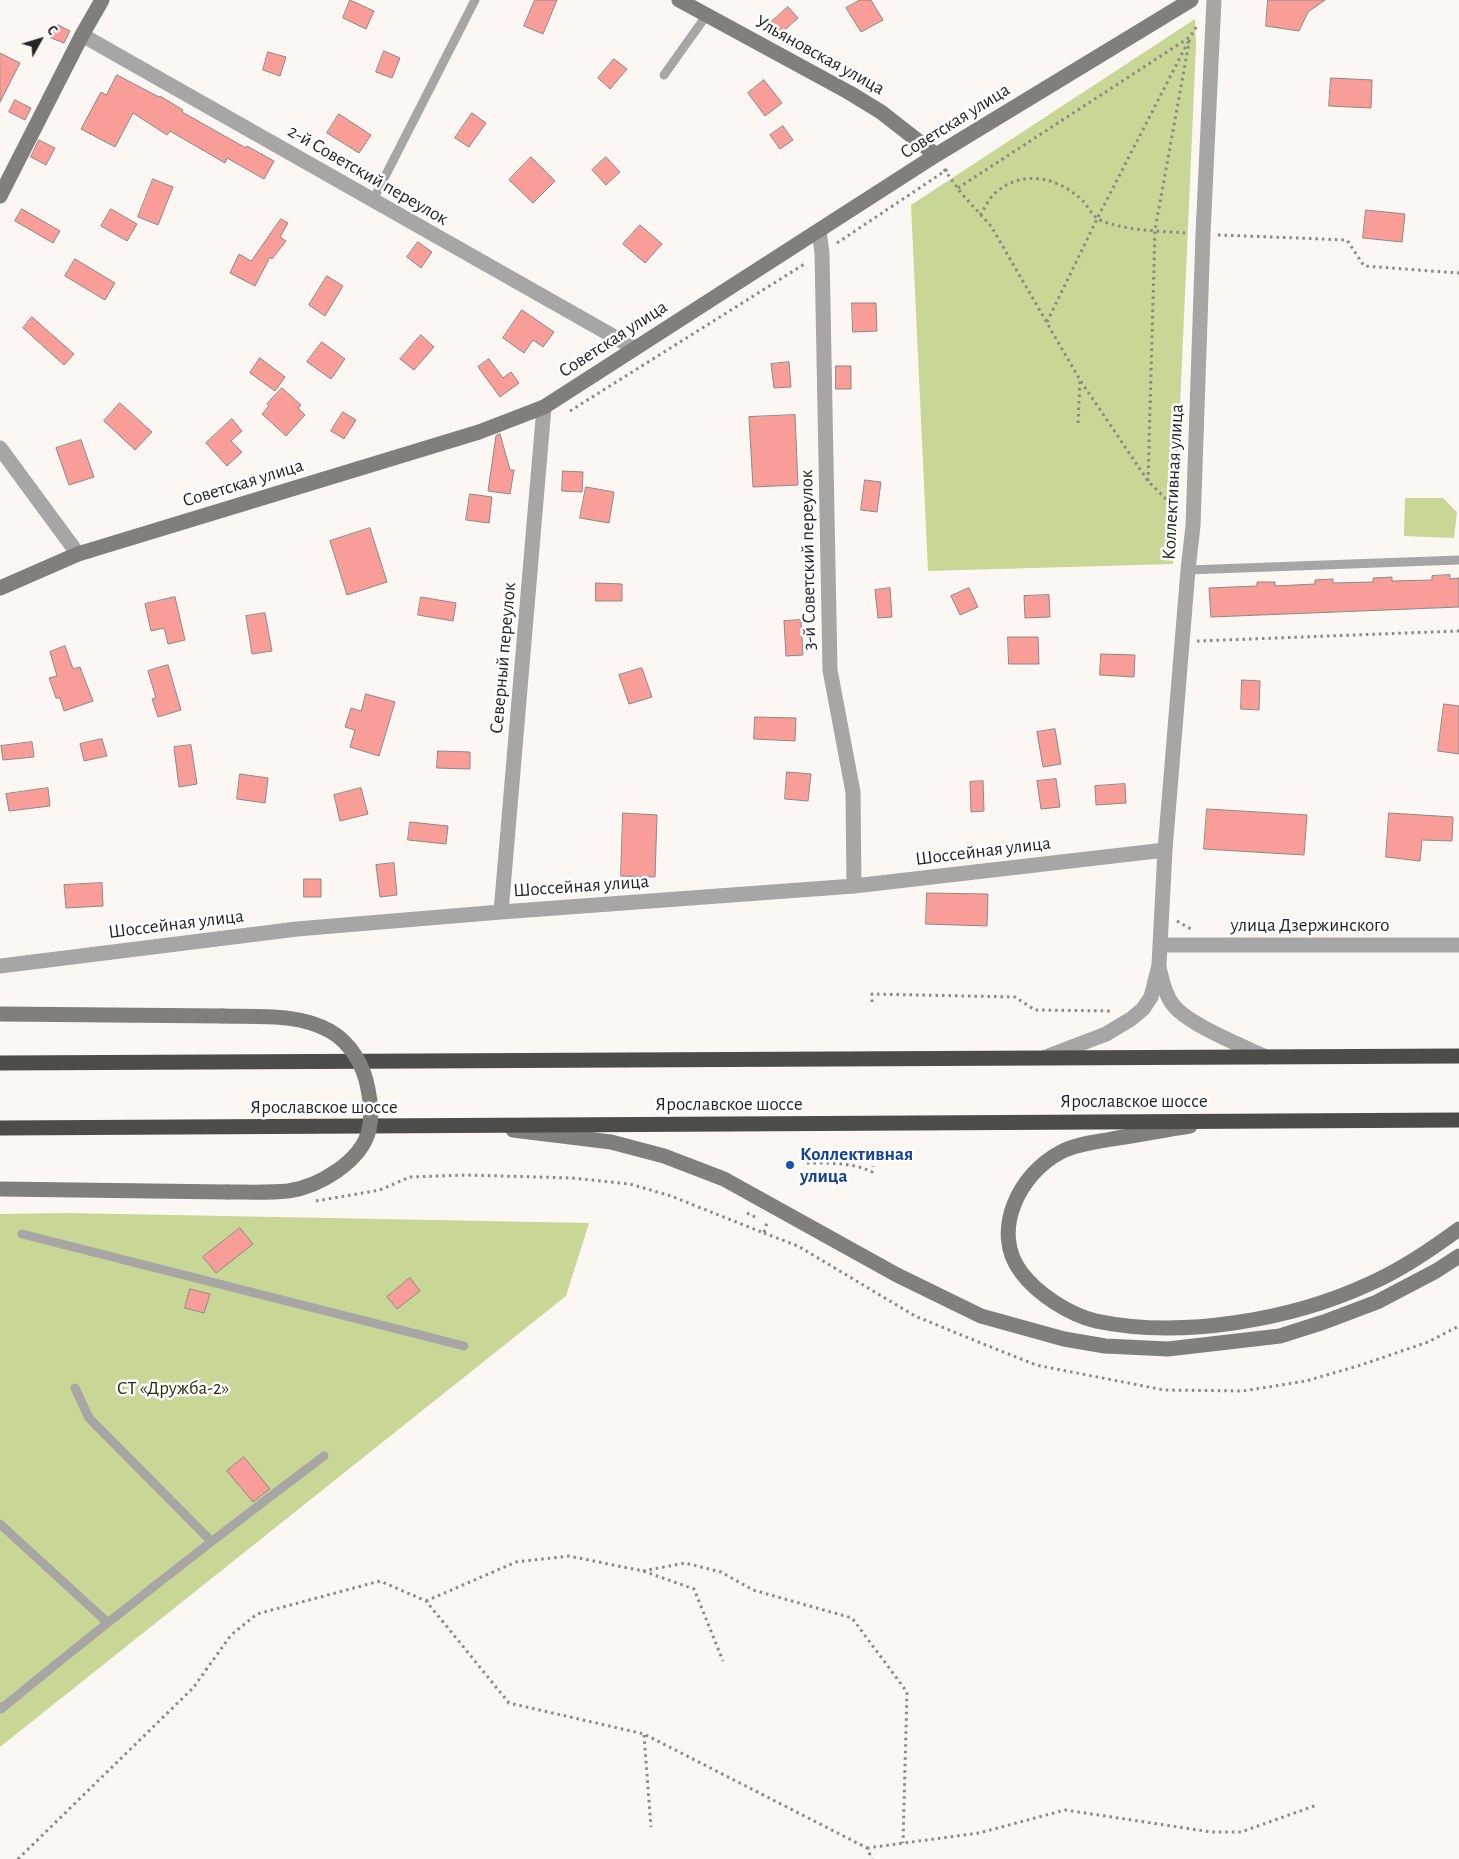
<!DOCTYPE html>
<meta charset="utf-8">
<style>
body{margin:0}
#map{position:relative;width:1459px;height:1859px;overflow:hidden;background:#fcf7f3;font-family:"Alegreya Sans",sans-serif}
canvas{display:block}
.north{position:absolute;left:15px;top:15px;width:50px;height:50px;-webkit-text-stroke:4px #fff;paint-order:stroke;rotate:51deg;font-size:14px;font-weight:700;line-height:20px;text-align:center;color:#262422}
.north::after{content:'';display:block;margin:auto;width:18px;height:22px;background:#262422;clip-path:polygon(50% 0,100% 100%,50% 72%,0 100%)}
</style>
<div id="map">
<canvas width="1459" height="1859"></canvas>
<div class="north">С</div>
</div>
<script>
const ctx = document.querySelector('canvas').getContext('2d');
ctx.lineJoin = 'round';
function fillPath(path, color) { ctx.fillStyle = color; ctx.fill(path, 'evenodd'); }
function stroke(path, color, width, dash) { ctx.strokeStyle = color; ctx.lineWidth = width; ctx.lineCap = dash ? 'butt' : 'round'; ctx.setLineDash(dash || []); ctx.stroke(path); }
function write(font, color, halo, rows, align = 'center') {
  ctx.font = font + ' "Alegreya Sans",sans-serif'; ctx.lineWidth = 5; ctx.setLineDash([]); ctx.textBaseline = 'middle'; ctx.strokeStyle = halo; ctx.fillStyle = color; for (const [text, x, y, turn = 0] of rows) {
    ctx.save(); ctx.translate(x, y); ctx.rotate((+turn || 0) * Math.PI / 180); ctx.textAlign = isNaN(turn) ? turn : align; if (halo) ctx.strokeText(text, 0, 0); ctx.fillText(text, 0, 0); ctx.restore();
  }
}
fillPath(new Path2D(`
 M1195,19L1196,46L1173,564L928,571L911,205Z
 M1405,498H1443L1457,512L1454,538L1404,536Z
 M67,1213L589,1223L566,1296L0,1747V1214Z`), '#c8d696');
const building = new Path2D(`
 M350,0L374,11L366,29L343,18Z
 M535,0H557L543,34L524,26Z
 M860,0H871L883,20L861,32L846,8Z
 M1268,0H1325L1308,12L1299,31L1266,26Z
 M788,7L798,18L779,35L769,24Z
 M58,25L70,31L64,43L51,38Z
 M384,51L400,58L392,78L376,72Z
 M268,52L286,57L280,76L263,70Z
 M0,53L20,63L0,102Z
 M614,59L627,69L610,89L598,78Z
 M117,75L159,97L160,96L183,110L182,112L246,148L247,146L274,161L264,179L227,158L225,163L170,131L167,135L133,113L115,147L81,129L101,92L106,95Z
 M1331,78L1372,80L1371,108L1329,106Z
 M764,80L782,103L765,116L748,93Z
 M15,100L31,108L25,120L9,112Z
 M472,113L486,123L469,147L455,138Z
 M339,114L371,135L359,153L327,133Z
 M783,126L793,140L780,149L770,135Z
 M39,140L55,148L46,165L31,157Z
 M531,157L555,181L533,203L509,180Z
 M606,157L620,172L606,185L592,170Z
 M153,179L173,187L158,225L138,217Z
 M22,209L60,231L53,243L15,221Z
 M111,209L137,224L127,241L101,226Z
 M1366,210L1405,214L1402,242L1363,238Z
 M281,219L288,223L280,237L286,241L272,259L270,257L255,286L230,273L239,254L251,261Z
 M640,225L662,244L645,263L623,244Z
 M418,242L432,252L421,268L407,257Z
 M75,259L115,283L105,300L65,276Z
 M327,276L343,286L325,316L309,305Z
 M852,303H876L877,331L853,332Z
 M522,310L554,332L543,347L533,340L524,353L503,338Z
 M32,317L74,354L64,365L23,328Z
 M421,335L434,347L414,370L400,359Z
 M322,342L345,359L331,379L307,362Z
 M260,358L285,377L275,391L250,373Z
 M489,359L503,378L511,372L519,383L500,397L478,367Z
 M789,362L791,387L774,388L771,364Z
 M836,366H851V389H836Z
 M282,388L301,405L298,408L305,415L286,436L262,414L269,406L267,404Z
 M120,403L152,432L135,450L104,421Z
 M343,412L356,420L344,439L331,431Z
 M795,415L798,485L753,487L749,417Z
 M232,419L242,431L231,441L242,452L227,466L206,443Z
 M500,434L510,470H514L510,494L488,491L496,436Z
 M81,440L94,477L69,485L56,448Z
 M563,471L583,472L582,492L562,491Z
 M865,480L881,482L877,512L861,510Z
 M586,487L614,492L609,523L580,518Z
 M470,494L492,497L489,523L466,520Z
 M370,528L387,582L347,595L330,541Z
 M1450,575V579L1459,578V607L1211,617L1209,588L1257,586V582H1275V586L1315,584V580L1333,579V583L1373,582V578L1392,577V581L1432,580V576Z
 M596,583L622,584V601H596Z
 M890,588L892,617L878,618L875,590Z
 M969,588L978,607L960,615L951,596Z
 M1049,595L1050,617L1025,618L1024,596Z
 M175,597L185,640L168,644L164,628L151,631L145,604Z
 M421,597L456,603L453,621L418,615Z
 M265,613L272,651L252,654L246,616Z
 M801,620L803,655L786,656L784,621Z
 M1008,637H1038L1039,664H1009Z
 M65,646L73,669L80,667L93,701L64,711L60,698H56L49,678L57,676L50,652Z
 M1101,654L1135,655L1134,677L1100,675Z
 M168,665L181,710L158,717L152,699L156,698L148,671Z
 M642,668L652,697L629,704L619,675Z
 M1242,680L1260,681L1259,710L1241,709Z
 M366,694L395,702L379,756L350,747L355,730L345,727L351,708L361,711Z
 M1444,704L1459,706V754L1438,751Z
 M755,717L796,718L795,741L754,739Z
 M1055,729L1061,764L1043,767L1037,732Z
 M102,739L107,756L84,761L80,744Z
 M32,742L34,757L3,760L1,746Z
 M191,745L197,784L179,787L174,747Z
 M438,751L470,752V769L437,768Z
 M787,772L811,774L808,801L785,799Z
 M240,774L268,778L265,803L237,799Z
 M1056,779L1060,807L1041,809L1037,781Z
 M983,781L984,811L971,812L970,782Z
 M1125,784L1126,803L1096,805L1095,786Z
 M48,788L50,806L9,811L6,794Z
 M361,788L368,814L340,821L334,795Z
 M1207,809L1307,815L1304,855L1204,849Z
 M623,813L657,815L655,877L621,876Z
 M1389,813L1453,817L1452,841L1422,840L1420,861L1386,857Z
 M410,822L448,826L446,844L408,840Z
 M394,863L397,895L380,897L376,865Z
 M304,879H321V897H304Z
 M102,883L103,906L66,908L64,885Z
 M927,893L988,894L987,926L926,924Z
 M240,1228L253,1244L216,1273L203,1257Z
 M410,1278L420,1291L397,1309L387,1297Z
 M190,1289L210,1294L204,1313L185,1308Z
 M244,1457L270,1489L253,1502L227,1471Z`);
fillPath(building, '#f89d98');
stroke(building, '#8e8887', 1);
stroke(new Path2D(`
 M944,169L961,193L991,226L1080,380L1148,481L1178,511
 M958,188L1190,37L1197,26
 M980,215C985,208 989,198 995,193C1023,169 1057,177 1082,200C1088,206 1092,216 1100,220C1126,231 1159,231 1187,233
 M1218,235L1347,240L1364,266L1459,273
 M837,243L948,169
 M1047,322L1097,219L1188,42
 M570,411L806,263
 M1078,423L1080,380
 M1148,481L1155,230L1190,37
 M1197,641L1459,631
 M1177,921L1191,929
 M872,1002V994L1015,997L1035,1010L1113,1011
 M807,1163C829,1163 852,1162 872,1172L873,1166
 M316,1201L380,1190L410,1177L466,1175L572,1178L630,1184L671,1196L764,1233L767,1222L765,1221
 M747,1213L757,1218
 M764,1233L798,1246L915,1316L976,1341L1036,1365L1164,1390L1243,1391L1306,1381L1361,1365L1428,1342L1459,1326
 M643,1571L685,1563L721,1572L753,1590L852,1618L907,1692L903,1843
 M426,1601L516,1562L569,1556L643,1571L694,1589L723,1661
 M644,1735L651,1827
 M867,1848L979,1833L1065,1810L1211,1832H1241L1317,1805
 M18,1859L193,1688L231,1635L257,1614L380,1581L426,1601L509,1703L644,1734L867,1848L872,1859`), '#8b8885', 3, [2.5, 4]);
stroke(new Path2D(`
 M664,75L706,16
 M373,200L475,0
 M1188,570L1459,560
 M22,1234L464,1346
 M75,1388L89,1418L211,1541
 M0,1524L107,1622
 M0,1707L1,1709C107,1622 215,1538 324,1456`), '#a7a6a4', 9);
stroke(new Path2D(`
 M82,35L634,348
 M819,231L822,253L830,670L853,792L854,886
 M0,448L78,554
 M501,912L544,407
 M1160,945H1459
 M0,966L297,929L501,912L854,886L1165,850
 M1159,967C1162,980 1165,995 1174,1006C1190,1025 1242,1046 1266,1057
 M1046,1057L1106,1034L1131,1019L1143,1009L1151,997L1159,965L1165,850L1188,570L1193,526L1203,234L1214,0`), '#a7a6a4', 15);
stroke(new Path2D(`
 M679,0L850,93L881,112L936,155
 M0,196L82,35L102,0
 M0,588L78,554L479,432L544,407L936,155L1191,0
 M0,1014L222,1016
 M1190,1126C1164,1130 1138,1135 1112,1139C1096,1142 1076,1144 1061,1152C1020,1173 990,1231 1021,1272C1037,1294 1070,1315 1096,1321C1181,1339 1291,1320 1369,1284C1401,1270 1430,1250 1459,1229
 M513,1130L611,1142L664,1156L724,1179L897,1275L981,1316L1064,1339L1105,1346L1168,1349L1280,1336L1324,1322L1377,1302L1436,1271L1459,1256
 M0,1189L227,1192`), '#807f7c', 15);
stroke(new Path2D(`
 M0,1063L1459,1056
 M0,1128L1459,1120`), '#4e4c48', 15);
stroke(new Path2D(`
 M222,1016C257,1017 298,1013 330,1031C351,1043 364,1066 368,1089C371,1103 372,1116 369,1130C361,1162 318,1187 288,1191C268,1193 247,1192 227,1192`), '#807f7c', 15);
for (const [x, y, r, color] of [
 [790,1165,5,"#1a4fb4"]
]) { const dot = new Path2D(); dot.arc(x, y, r, 0, 2 * Math.PI); ctx.fillStyle = color; ctx.fill(dot); stroke(dot, '#fff', 2); }
write('19px', '#262422', '#fff', [
 ["Ульяновская улица",820,55,29],
 ["Советская улица",955,121,-32],
 ["2-й Советский переулок",368,175,30],
 ["Советская улица",613,339,-33],
 ["Коллективная улица",1173,482,-87],
 ["Советская улица",243,483,-17],
 ["3-й Советский переулок",808,560,-91],
 ["Северный переулок",503,658,-85],
 ["Шоссейная улица",983,851,-7],
 ["Шоссейная улица",581,886,-4],
 ["Шоссейная улица",176,924,-7],
 ["улица Дзержинского",1310,925],
 ["Ярославское шоссе",1134,1101],
 ["Ярославское шоссе",729,1104],
 ["Ярославское шоссе",324,1107]
]);
write('bold 19px', '#164399', '#fff', [
 ["Коллективная",800,1154],
 ["улица",800,1176]
], 'left');
write('19px', '#282e0a', '#fff', [
 ["СТ «Дружба-2»",173,1388]
]);
</script>
